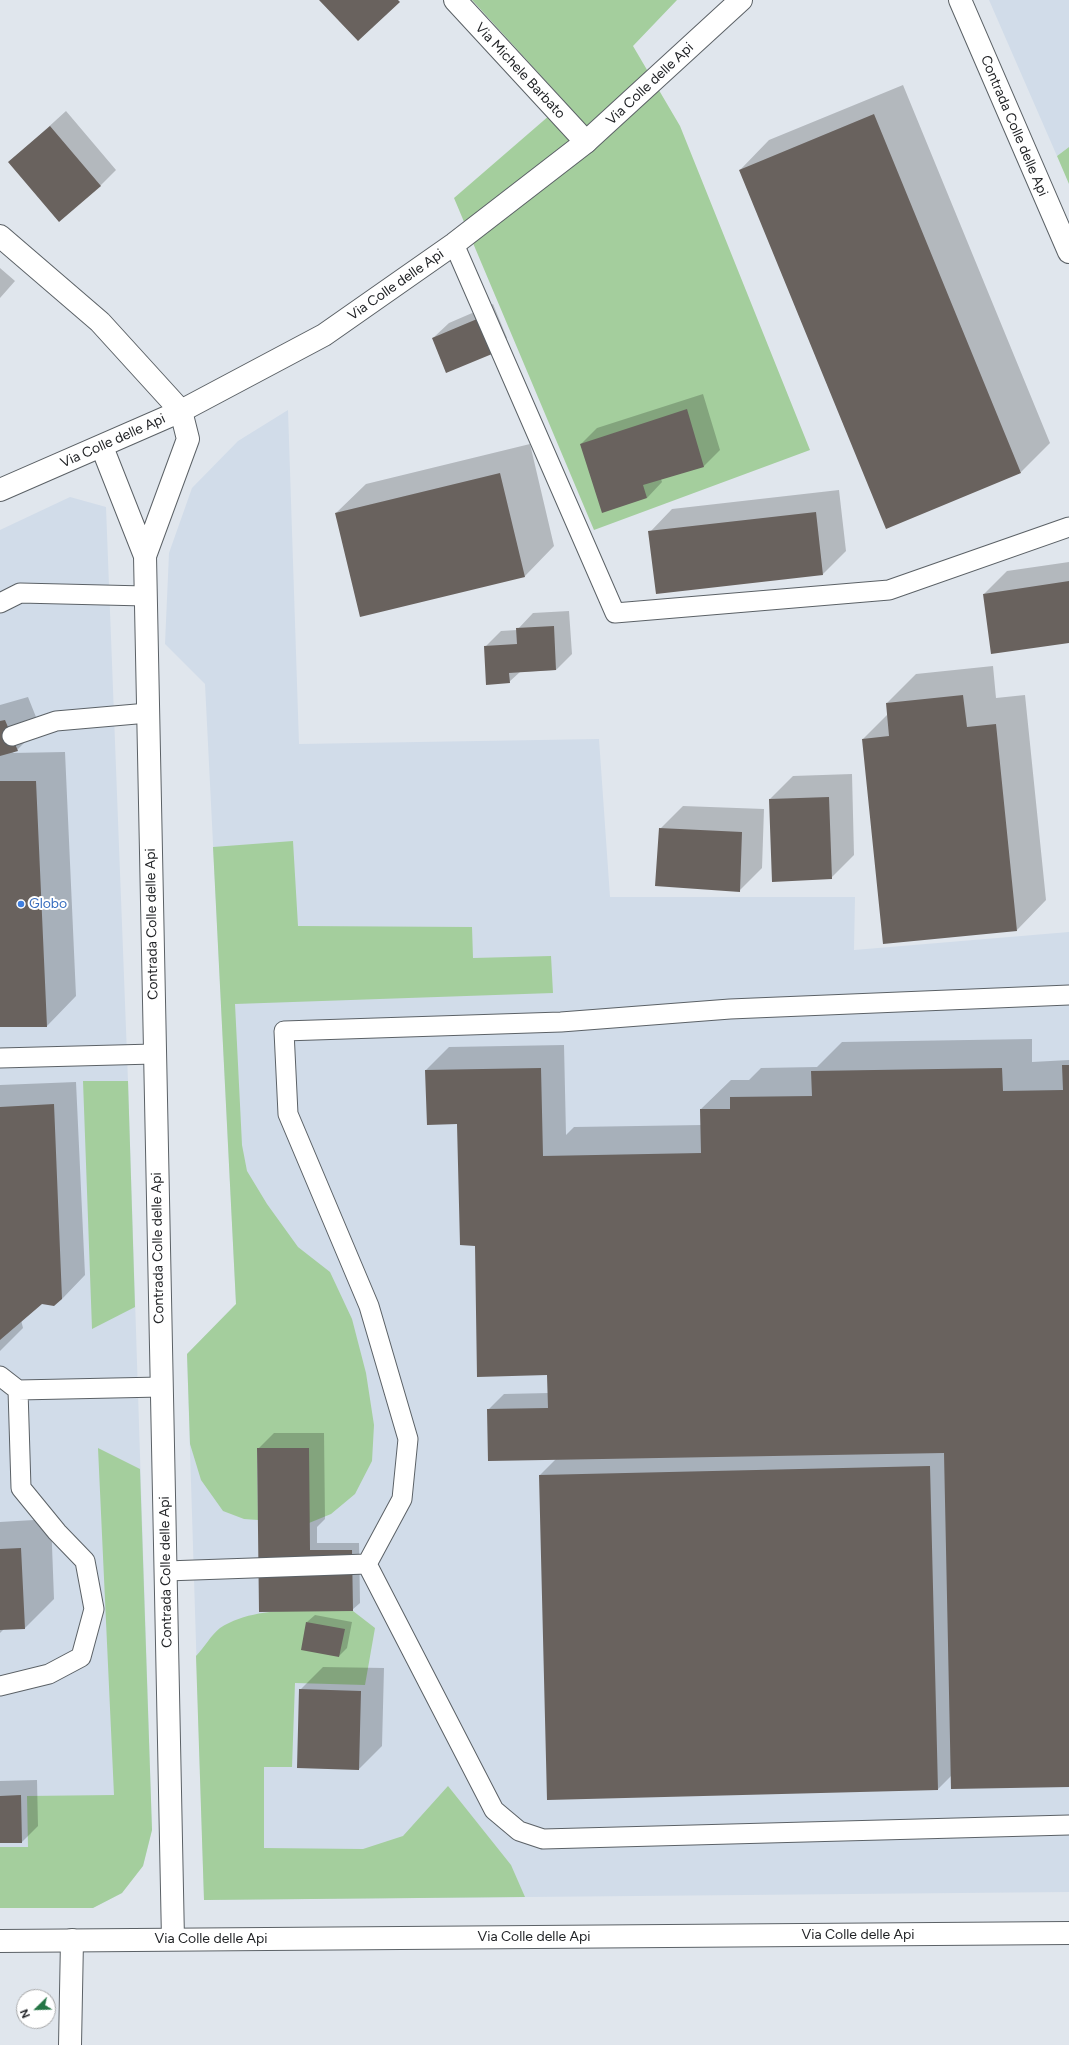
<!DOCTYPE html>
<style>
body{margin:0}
#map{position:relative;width:1069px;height:2045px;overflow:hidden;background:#e0e6ed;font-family:Figtree,sans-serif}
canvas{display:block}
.north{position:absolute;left:16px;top:1989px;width:40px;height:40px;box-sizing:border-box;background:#fff;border:1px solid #a6a7a8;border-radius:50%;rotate:247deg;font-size:11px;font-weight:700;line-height:16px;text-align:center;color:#212326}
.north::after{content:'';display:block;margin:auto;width:14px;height:18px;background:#247545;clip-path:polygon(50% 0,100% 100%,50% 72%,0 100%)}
</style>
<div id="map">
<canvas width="1069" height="2045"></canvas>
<div class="north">N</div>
</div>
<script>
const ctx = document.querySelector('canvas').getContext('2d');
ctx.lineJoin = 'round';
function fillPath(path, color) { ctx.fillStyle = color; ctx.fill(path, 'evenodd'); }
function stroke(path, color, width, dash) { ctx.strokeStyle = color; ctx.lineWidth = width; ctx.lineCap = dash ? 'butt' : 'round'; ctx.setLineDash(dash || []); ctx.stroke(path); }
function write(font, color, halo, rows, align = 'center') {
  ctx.font = font + ' Figtree,sans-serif'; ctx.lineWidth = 4; ctx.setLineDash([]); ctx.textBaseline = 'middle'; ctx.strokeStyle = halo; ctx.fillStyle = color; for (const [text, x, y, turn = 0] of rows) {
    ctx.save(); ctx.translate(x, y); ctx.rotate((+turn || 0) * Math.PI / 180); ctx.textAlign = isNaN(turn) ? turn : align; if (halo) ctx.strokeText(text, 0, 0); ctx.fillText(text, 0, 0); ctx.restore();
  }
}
fillPath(new Path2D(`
 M989,0H1069V147L1057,156Z
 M288,410L299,744L599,739L610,897H855L854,950L1069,932V1892L204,1900L187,1354L236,1304L205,684L165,644L169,553L192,488L238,441Z
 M70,497L106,507L128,1081L152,1830L143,1866L122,1893L93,1908H0V530Z`), '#d1dce9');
fillPath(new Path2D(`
 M472,0H677L633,46L680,126L810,450L594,530L454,198L565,102Z
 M1069,147V184L1057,156Z
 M293,841L298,926L472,927L473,958L551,956L553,993L235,1004L242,1145L247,1171L267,1204L298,1247L330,1272L352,1319L366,1373L374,1425L372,1461L355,1494L331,1514L309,1523L257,1449L258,1520L244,1519L223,1511L201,1480L190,1444L187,1354L236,1304L213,847Z
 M83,1081H128L135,1307L92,1329Z
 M98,1448L140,1469L152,1830L143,1866L122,1893L93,1908H0V1847H28L27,1796L114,1795Z
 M353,1611L375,1628L365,1685L295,1683L292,1767H264V1848L363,1849L403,1836L448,1786L511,1865L525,1897L204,1900L196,1656C204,1648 211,1635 220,1628C257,1604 311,1612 353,1611Z`), '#a4ce9d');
fillPath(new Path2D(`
 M903,85L1050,443L1021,472L740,170L769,140Z
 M66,111L116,170L100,186L10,162Z
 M0,268L15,281L0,298Z
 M493,304L507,338L491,354L433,338L449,323Z
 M703,394L720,450L704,466L661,479L662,482L647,498L581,444L597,428Z
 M530,444L554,546L525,576L361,616L336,513L366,484Z
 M839,490L846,551L823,574L650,532L672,509Z
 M1069,562V641L984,594L1007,571Z
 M569,611L572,654L556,670L520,672L509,682L485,647L501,631L517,630L533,613Z
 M993,666L996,698L1025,695L1046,900L1017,930L863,739L888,714L887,703L916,674Z
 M28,697L40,727L17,750L12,753L65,752L76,996L47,1026H0V705Z
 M852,774L854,855L831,878L770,799L793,776Z
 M683,806L764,809L762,868L739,891L660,829Z
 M1032,1039V1062L1069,1060V1786L951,1776L938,1789L540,1475L556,1459L488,1410L504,1394L549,1393V1372L476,1245L458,1123L426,1070L449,1047L564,1045L566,1135L574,1127L702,1125L701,1109L731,1080H749L761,1068L817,1067L842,1042Z
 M76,1082L85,1275L62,1299L41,1303L21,1320L23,1328L0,1351V1085Z
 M274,1433H324L325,1519L317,1527V1543H359L360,1603L352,1610L260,1611L258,1449Z
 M51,1519L54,1599L25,1628L4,1629L0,1633V1522Z
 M315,1615L352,1622L347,1648L339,1656L307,1622Z
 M323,1667L384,1668L382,1746L359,1769L300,1690Z
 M37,1780L38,1826L22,1842H0V1781Z`), '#0003');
fillPath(new Path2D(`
 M319,0H398L400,2L358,41Z
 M874,114L1021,473L886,529L739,170Z
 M50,126L101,186L59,222L8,162Z
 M477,319L492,354L446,373L432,338Z
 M687,409L704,467L643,485L647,498L602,513L580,444Z
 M500,473L525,577L360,617L335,513Z
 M816,512L823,575L656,594L648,531Z
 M1069,581V643L991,654L983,594Z
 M554,626L556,670L509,673L510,683L486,685L484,646L517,644L516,628Z
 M963,695L967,727L996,724L1017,931L883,944L862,739L889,736L886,703Z
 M5,720L18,751L0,756V721Z
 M0,781H36L47,1027H0Z
 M829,797L832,879L772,882L769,799Z
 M659,828L742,832L740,892L655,886Z
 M1062,1065H1069V1787L951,1789L944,1453L488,1461L487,1409L548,1408L547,1375L477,1377L475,1246L460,1245L457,1124L427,1125L425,1070L541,1068L543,1156L701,1153L700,1109H730V1097L812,1096L811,1071L1002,1068L1003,1091L1063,1090Z
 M54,1104L62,1299L54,1306L42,1304L0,1340V1107Z
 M257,1448H309L310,1550H352L353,1611L259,1612Z
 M930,1466L938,1790L547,1800L539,1475Z
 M21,1548L25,1629L0,1630V1549Z
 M306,1622L345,1629L339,1657L301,1650Z
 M299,1689L361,1691L359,1770L297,1768Z
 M21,1795L22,1843H0V1796Z`), '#69625e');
const lane = new Path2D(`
 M454,244L615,613L889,590L1069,527
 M0,603L20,593L145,596
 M12,736L56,721L148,713
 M0,1058L154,1054
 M0,1376L18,1390L161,1387
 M367,1564L402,1499L408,1439L369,1306L288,1114L284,1031L561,1022L730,1009L1069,995
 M166,1571L367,1564L494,1810L519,1831L543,1839L1069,1825
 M0,1686L49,1674L81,1657L94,1609L85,1561L57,1532L21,1488L18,1390`);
const street = new Path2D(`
 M455,0L586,142
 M960,0L1069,252
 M0,236L100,322L181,411L188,439L145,556L173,1939
 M102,447L145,556
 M70,2045L72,1940`);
const secondary = new Path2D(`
 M0,490L181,411L324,335L454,244L586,142L741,0`);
const primary = new Path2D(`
 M0,1941L1069,1933`);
stroke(lane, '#5b6166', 21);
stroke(street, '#5b6166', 24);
stroke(secondary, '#5b6166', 24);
stroke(primary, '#5b6166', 24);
stroke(lane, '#fff', 19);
stroke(street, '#fff', 22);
stroke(secondary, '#fff', 22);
stroke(primary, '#fff', 22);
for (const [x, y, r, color] of [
 [21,904,4,"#3f7fe0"]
]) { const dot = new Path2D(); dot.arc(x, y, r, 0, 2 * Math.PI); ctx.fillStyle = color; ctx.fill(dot); stroke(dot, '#fff', 1.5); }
write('14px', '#212326', '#fff', [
 ["Via Michele Barbato",520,71,47],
 ["Via Colle delle Api",650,84,-43],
 ["Contrada Colle delle Api",1014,126,67],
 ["Via Colle delle Api",396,285,-35],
 ["Via Colle delle Api",113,441,-24],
 ["Contrada Colle delle Api",152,924,-91],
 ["Contrada Colle delle Api",158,1248,-91],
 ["Contrada Colle delle Api",166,1572,-91],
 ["Via Colle delle Api",858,1935],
 ["Via Colle delle Api",534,1937],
 ["Via Colle delle Api",211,1939]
]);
write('14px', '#366cbe', '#fff', [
 ["Globo",29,904]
], 'left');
</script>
